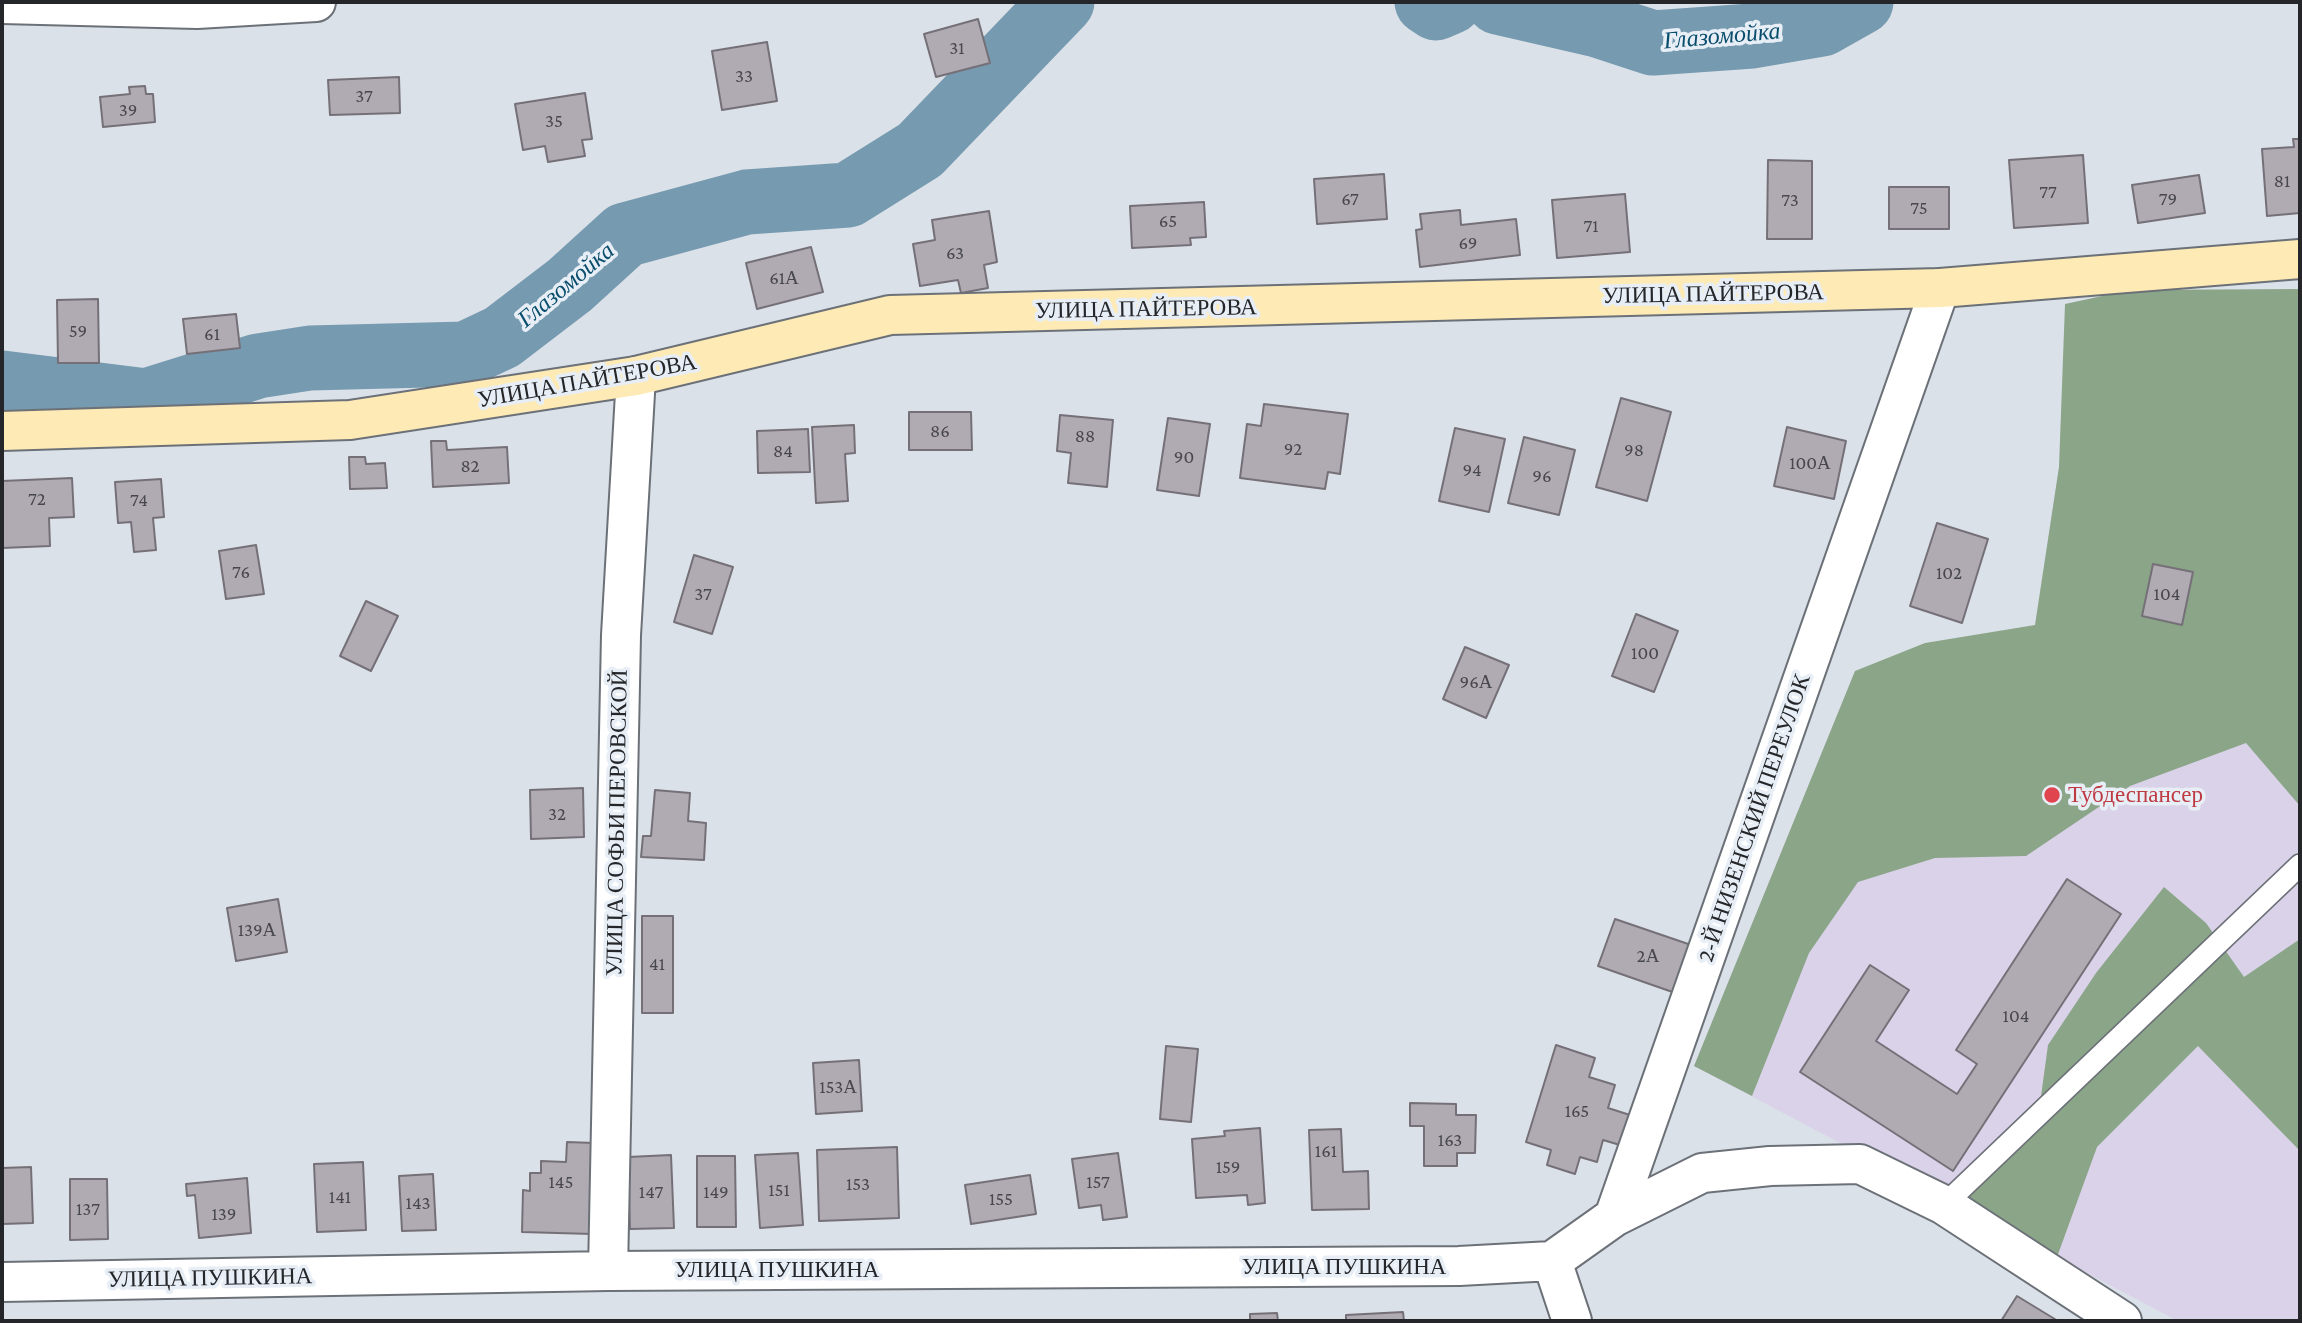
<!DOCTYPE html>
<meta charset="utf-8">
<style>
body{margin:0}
#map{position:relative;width:2302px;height:1323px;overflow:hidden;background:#dbe1e9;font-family:"Crimson Pro",serif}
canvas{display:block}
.frame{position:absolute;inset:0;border:4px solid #242629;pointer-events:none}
</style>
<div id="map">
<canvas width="2302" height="1323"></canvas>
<div class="frame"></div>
</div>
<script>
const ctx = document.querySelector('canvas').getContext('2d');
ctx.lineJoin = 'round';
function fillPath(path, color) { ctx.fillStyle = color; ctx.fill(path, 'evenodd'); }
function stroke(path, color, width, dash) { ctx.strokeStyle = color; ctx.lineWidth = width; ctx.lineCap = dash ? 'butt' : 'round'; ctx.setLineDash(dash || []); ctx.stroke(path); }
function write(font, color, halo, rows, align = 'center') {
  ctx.font = font + ' "Crimson Pro",serif'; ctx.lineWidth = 7; ctx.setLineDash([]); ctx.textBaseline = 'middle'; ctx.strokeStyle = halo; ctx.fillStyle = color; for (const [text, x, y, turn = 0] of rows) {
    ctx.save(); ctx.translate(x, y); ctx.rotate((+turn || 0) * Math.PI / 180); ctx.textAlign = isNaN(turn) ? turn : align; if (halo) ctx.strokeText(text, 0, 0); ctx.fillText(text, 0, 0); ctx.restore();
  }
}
fillPath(new Path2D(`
 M2300,419V1321H2178L1694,1066L1855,671L2035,625L2059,467Z`), '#d9d2e8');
fillPath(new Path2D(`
 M2300,289V806L2246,743L2130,786L2026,856L1935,858L1858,882L1809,953L1752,1096L1694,1066L1855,671L1925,643L2035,625L2059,467L2065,304L2130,290Z
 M2164,887L2206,923L2244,977L2300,939V1151L2198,1046L2097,1147L2057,1257L1959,1206L2036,1133L2048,1045L2096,973Z`), '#8ba588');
stroke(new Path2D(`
 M1427,2L1436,8L1450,2
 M1498,2L1598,25L1653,43L1752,36L1822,24L1861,2
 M2,383L146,401L258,366L310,358L466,354L502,337L570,285L625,235L747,202L848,195L920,150L1062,2`), '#769aaf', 65);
const building = new Path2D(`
 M978,19L990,63L936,77L924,34Z
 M767,42L777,101L722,110L712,51Z
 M399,77L400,113L330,115L328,80Z
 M145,86L146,94H153L155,122L103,127L100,97L130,94L129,87Z
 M585,93L592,139L582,140L585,156L548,162L545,146L523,150L515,104Z
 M2293,139H2300V213L2267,216L2262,149L2294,147Z
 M2083,155L2088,223L2014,228L2009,160Z
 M1768,160L1812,161V239H1767Z
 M1384,174L1387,219L1317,224L1314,179Z
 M2199,175L2205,213L2138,223L2132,185Z
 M1889,187H1949V229H1889Z
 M1625,194L1630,252L1557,258L1552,200Z
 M1204,202L1206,237L1190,238L1191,245L1132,248L1130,206Z
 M1460,210L1461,225L1516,219L1520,255L1420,267L1416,230L1422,229L1420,214Z
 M989,211L997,262L984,265L988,288L961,293L958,280L920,286L913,244L935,240L932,220Z
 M811,247L823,292L757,309L746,263Z
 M98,299L99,363H58L57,300Z
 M236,314L240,348L187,354L183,319Z
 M1621,398L1671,412L1647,501L1596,487Z
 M1264,404L1348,414L1340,474L1328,472L1325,489L1240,478L1247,424L1261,426Z
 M909,412H971L972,450H909Z
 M1060,415L1113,420L1107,487L1068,483L1071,453L1057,451Z
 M1168,418L1210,424L1199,496L1157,490Z
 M854,425L855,453L845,454L848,501L816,503L812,427Z
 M1787,427L1846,441L1834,499L1774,486Z
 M1455,428L1505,439L1489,512L1439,501Z
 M808,429L810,472L758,473L757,431Z
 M1524,437L1575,450L1559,515L1508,503Z
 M431,441H446L447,450L507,447L509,483L433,487Z
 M349,457H365L366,464L385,463L387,488L350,489Z
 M72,478L74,517L49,518L50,546L2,548V481Z
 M161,479L164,517L153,518L156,550L134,552L131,522L118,523L115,482Z
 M1937,523L1988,539L1962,623L1910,606Z
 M256,545L264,594L226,599L219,551Z
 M694,555L733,567L712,634L674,622Z
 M2153,564L2193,572L2182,625L2142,616Z
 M366,601L398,616L371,671L340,656Z
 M1636,614L1678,631L1654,692L1612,676Z
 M1465,647L1509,665L1486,718L1443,699Z
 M583,788L584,837L531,839L530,790Z
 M655,790L690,793L688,821L706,823L704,860L641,857L643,836H651Z
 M2067,879L2121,914L1953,1171L1800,1072L1870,965L1909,990L1876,1041L1957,1094L1977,1064L1956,1050Z
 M278,899L287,952L236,961L227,908Z
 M642,916H673V1013H642Z
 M1615,919L1697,947L1681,995L1598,966Z
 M1556,1045L1595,1058L1589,1077L1615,1085L1608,1108L1630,1115L1620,1145L1603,1140L1597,1162L1580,1157L1575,1174L1547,1165L1551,1150L1526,1142Z
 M1166,1046L1198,1049L1191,1122L1160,1119Z
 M859,1060L862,1111L816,1114L813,1063Z
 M1410,1103L1456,1104V1115H1476L1475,1153H1457V1166H1424V1126H1410Z
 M1260,1128L1265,1203L1248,1205L1247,1195L1196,1198L1192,1139L1225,1136L1224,1131Z
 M1341,1129L1343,1172L1368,1171L1369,1209L1312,1210L1309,1130Z
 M567,1142L594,1143L592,1234L522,1232L523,1190L530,1191V1173H541V1161L566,1162Z
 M897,1147L899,1218L819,1221L817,1150Z
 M798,1153L803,1225L760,1228L755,1155Z
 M1118,1153L1127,1217L1103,1220L1101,1205L1079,1208L1072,1159Z
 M671,1155L674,1228L630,1229L628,1157Z
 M697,1156H735L736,1227H697Z
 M363,1162L366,1230L317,1232L314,1164Z
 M31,1167L33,1223L2,1224V1168Z
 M433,1174L436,1230L402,1231L399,1176Z
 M1030,1175L1036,1214L971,1224L965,1185Z
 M247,1178L251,1233L199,1238L195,1195L187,1196L186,1184Z
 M70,1179H107L108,1239L70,1240Z
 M2017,1296L2058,1321H2001Z
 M1403,1312L1404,1321H1346V1315Z
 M1277,1313L1278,1321H1250V1314Z`);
fillPath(building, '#b0abb3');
stroke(building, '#757078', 2);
const service = new Path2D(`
 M1944,1205L2300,865`);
const minor = new Path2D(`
 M2,4L197,9L316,2
 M1614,1217L1702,1173L1770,1166L1860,1164L1944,1205L2122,1321
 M608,1271L621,635L636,376
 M2,1282L608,1271L1459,1266L1552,1261
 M1572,1321L1552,1261L1614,1217L1940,288`);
const secondary = new Path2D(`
 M2,431L350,420L636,376L890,315L1940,288L2300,259`);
stroke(service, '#6c7178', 24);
stroke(minor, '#6c7178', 42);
stroke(secondary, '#6c7178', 42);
stroke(service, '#fff', 21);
stroke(minor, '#fff', 38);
stroke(secondary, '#feeab5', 38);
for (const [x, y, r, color] of [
 [2052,795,9,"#e0444e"]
]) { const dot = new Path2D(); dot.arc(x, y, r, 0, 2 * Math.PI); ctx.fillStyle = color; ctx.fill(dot); stroke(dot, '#e8eef6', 2.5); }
write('19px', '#47474c', null, [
 ["31",957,48],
 ["33",744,76],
 ["37",364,96],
 ["39",128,110],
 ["35",554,121],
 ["81",2282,181],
 ["77",2048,192],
 ["67",1350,199],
 ["79",2168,199],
 ["73",1790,200],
 ["75",1919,208],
 ["65",1168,221],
 ["71",1591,226],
 ["69",1468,243],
 ["63",955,253],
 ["61А",784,278],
 ["59",78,331],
 ["61",212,334],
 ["86",940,431],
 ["88",1085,436],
 ["92",1293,449],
 ["98",1634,450],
 ["84",783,451],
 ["90",1184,457],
 ["100А",1810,463],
 ["82",470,466],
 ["94",1472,470],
 ["96",1542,476],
 ["72",37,499],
 ["74",139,500],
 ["76",241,572],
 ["102",1949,573],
 ["37",703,594],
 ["104",2167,594],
 ["100",1645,653],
 ["96А",1476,682],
 ["32",557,814],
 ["139А",257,930],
 ["2А",1648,956],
 ["41",657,964],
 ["104",2016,1016],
 ["153А",838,1087],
 ["165",1577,1111],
 ["163",1450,1140],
 ["161",1326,1151],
 ["159",1228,1167],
 ["145",561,1182],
 ["157",1098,1182],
 ["153",858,1184],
 ["151",779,1190],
 ["147",651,1192],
 ["149",716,1192],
 ["141",340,1197],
 ["155",1001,1199],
 ["143",418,1203],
 ["137",88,1209],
 ["139",224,1214]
]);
write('23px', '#242629', '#e8eef6', [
 ["УЛИЦА ПАЙТЕРОВА",1713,294,-1],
 ["УЛИЦА ПАЙТЕРОВА",1146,309,-1],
 ["УЛИЦА ПАЙТЕРОВА",587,381,-10],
 ["2-Й НИЗЕНСКИЙ ПЕРЕУЛОК",1754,818,-71],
 ["УЛИЦА СОФЬИ ПЕРОВСКОЙ",617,823,-89],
 ["УЛИЦА ПУШКИНА",1344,1267],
 ["УЛИЦА ПУШКИНА",777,1270],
 ["УЛИЦА ПУШКИНА",210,1278,-1]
]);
write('23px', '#be3a42', '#e8eef6', [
 ["Тубдеспансер",2068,795]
], 'left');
write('italic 24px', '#084d6c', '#e8eef6', [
 ["Глазомойка",1722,36,-5],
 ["Глазомойка",566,285,-40]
]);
</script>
